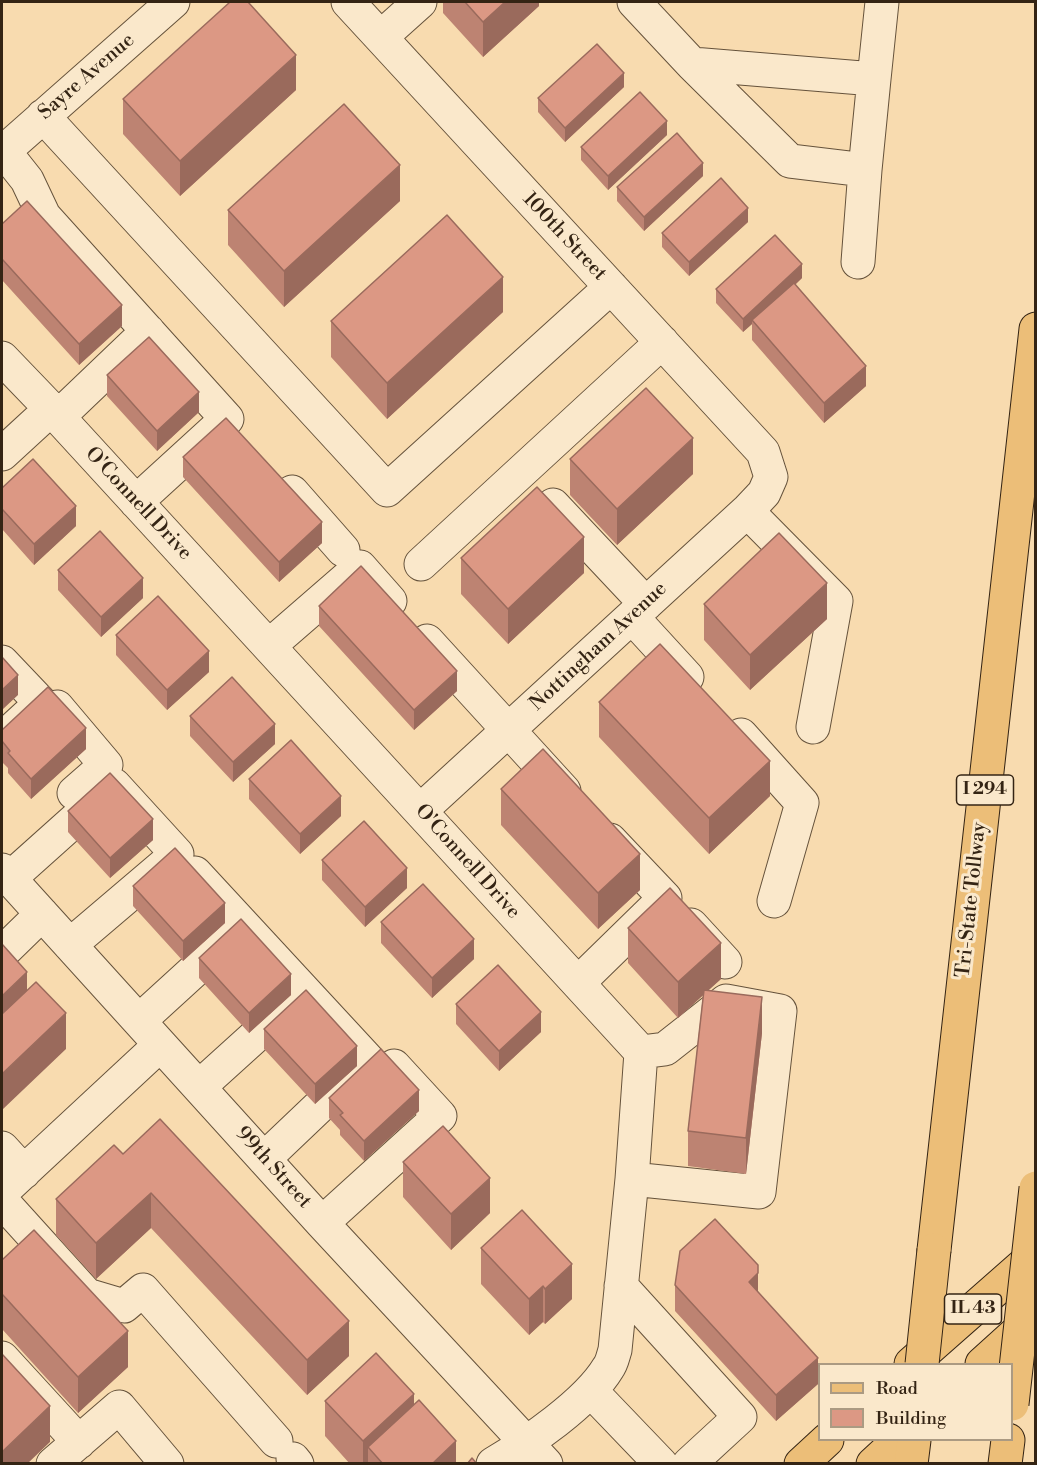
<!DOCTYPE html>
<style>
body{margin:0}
#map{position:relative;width:1037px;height:1465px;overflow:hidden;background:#f8dbaf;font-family:"Libre Bodoni",serif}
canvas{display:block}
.frame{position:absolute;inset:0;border:3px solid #342414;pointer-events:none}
.legend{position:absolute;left:818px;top:1363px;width:195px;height:78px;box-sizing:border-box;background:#fae8cb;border:2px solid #ab9a82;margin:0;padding:8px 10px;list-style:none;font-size:18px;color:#342414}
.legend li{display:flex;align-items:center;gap:12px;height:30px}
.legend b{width:30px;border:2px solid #ab9a82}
</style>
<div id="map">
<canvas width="1037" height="1465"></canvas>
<div class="frame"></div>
<ul class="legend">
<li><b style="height:8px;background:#ecbe78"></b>Road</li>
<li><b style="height:16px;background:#dc9884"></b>Building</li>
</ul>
</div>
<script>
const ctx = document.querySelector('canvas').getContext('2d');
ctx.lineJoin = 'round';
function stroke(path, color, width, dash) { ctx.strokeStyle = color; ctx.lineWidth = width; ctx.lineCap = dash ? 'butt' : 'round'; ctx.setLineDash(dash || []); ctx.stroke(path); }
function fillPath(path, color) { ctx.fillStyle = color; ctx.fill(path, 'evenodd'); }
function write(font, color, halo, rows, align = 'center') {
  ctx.font = font + ' "Libre Bodoni",serif'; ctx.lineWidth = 6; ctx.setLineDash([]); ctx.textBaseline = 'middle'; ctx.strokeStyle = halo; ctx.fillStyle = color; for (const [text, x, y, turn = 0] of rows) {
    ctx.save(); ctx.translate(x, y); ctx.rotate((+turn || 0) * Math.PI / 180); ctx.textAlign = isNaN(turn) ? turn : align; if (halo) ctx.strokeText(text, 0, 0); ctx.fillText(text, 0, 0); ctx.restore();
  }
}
const minor = new Path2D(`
 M348,2L763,452L771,477L764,493L747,511L420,811
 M634,2L692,64L874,79L882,2
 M381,37L420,2
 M692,64L790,161L865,170L874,79
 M43,116L387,490L611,287
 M4,151L27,180L44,216L227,419
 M2,153L173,2
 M858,262L865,170
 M2,358L51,409L641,1052L632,1179L615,1350C613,1356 612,1363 608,1368C587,1403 528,1443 493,1464
 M58,417L148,331
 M2,454L51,409
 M292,492L343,550
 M136,502L217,428
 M553,505L646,604
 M747,511L836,601L813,727
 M421,564L662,342
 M632,617L687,677
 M427,641L564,791
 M269,646L360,567L390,601
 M2,662L41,703L2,739
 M57,707L106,765L74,793
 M741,735L802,803L774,901
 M2,870L322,1223L546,1464
 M195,873L368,1060L264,1159
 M9,879L114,785L177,854L70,945
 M691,925L725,962
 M2,953L42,914
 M578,983L665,898L610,840
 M139,1021L231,937
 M199,1087L304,992
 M2,1148L24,1172
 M632,1179L759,1192L780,1011L726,1001L665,1049L641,1052
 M2,1192L160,1045
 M2,1201L87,1295L124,1306L143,1290L276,1441
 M322,1223L440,1116L394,1066
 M621,1286L740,1417L689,1464
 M2,1358L79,1442
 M591,1391L661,1464
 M293,1459L297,1464
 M53,1464L119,1407L167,1464`);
const major = new Path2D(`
 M911,1364L1036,1254
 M982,1364L1034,1317
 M801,1464L827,1440
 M873,1464L899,1440`);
const highway = new Path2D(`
 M934,1250L1036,329
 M911,1464L914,1440
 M1005,1464L1008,1440`);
stroke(minor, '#65523b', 35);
stroke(major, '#342414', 35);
stroke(highway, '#342414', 35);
stroke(minor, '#fae8cb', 33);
stroke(major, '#ecbe78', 33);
stroke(highway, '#ecbe78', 33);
const highwayBridge = new Path2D(`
 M922,1364L934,1250
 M1012,1404L1036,1188`);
stroke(highwayBridge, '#342414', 35, []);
stroke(highwayBridge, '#ecbe78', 33);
fillPath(new Path2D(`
 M443,2H539V6L483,57L443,13Z
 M624,87L565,142L538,112V98Z
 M296,90L180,196L123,134V99Z
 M667,135L608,190L581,160V147Z
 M703,176L644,231L617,201V187Z
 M400,201L284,307L228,245V210Z
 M748,222L689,276L662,247V233Z
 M2,224L122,326L79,365L2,280Z
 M802,278L795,285L866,386L824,423L752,340V324L743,332L716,303V289Z
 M503,312L387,419L331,357V321Z
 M107,375L199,412L157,451L107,396Z
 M183,457L322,543L279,582L183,477Z
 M570,459L693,474L617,545L570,495Z
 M2,488L76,526L34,565L2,529Z
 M461,558L584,573L508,644L461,594Z
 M58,570L143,598L101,637L58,590Z
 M704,604L827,619L750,690L704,640Z
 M319,606L457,691L414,730L319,626Z
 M116,635L209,672L167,710L116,655Z
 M599,702L770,796L709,854L599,737Z
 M190,716L275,744L233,782L190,736Z
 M2,730L86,749L31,799L8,773V768L2,762Z
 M249,779L341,816L300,854L249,799Z
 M501,789L640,890L598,929L501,825Z
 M68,811L153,840L110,878L68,832Z
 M322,860L407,888L365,927L322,880Z
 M133,886L225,923L183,961L133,906Z
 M381,922L474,959L432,998L381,943Z
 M628,928L721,979L708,990L762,1033L746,1174L688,1166V1131L703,995L678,1018L628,963Z
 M199,958L291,995L249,1033L199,978Z
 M456,1004L541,1032L499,1071L456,1024Z
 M264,1029L357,1066L315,1104L264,1049Z
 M329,1098L419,1111L364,1161L340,1135V1130L329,1118Z
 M123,1154L349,1356L307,1395L151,1228L96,1279L56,1235V1199Z
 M403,1162L490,1213L451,1250L403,1197Z
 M481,1248L572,1299L545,1324L543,1322L529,1335L481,1284Z
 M2,1260L128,1367L78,1413L2,1329Z
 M675,1285L758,1292L818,1384L776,1421L675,1311Z
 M325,1401L414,1405L456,1464H350L325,1436Z`), '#bd8372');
fillPath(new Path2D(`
 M505,2H539V6L483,57V22Z
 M296,55V90L180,196V161Z
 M624,73V87L565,142V128Z
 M667,121V135L608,190V176Z
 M703,163V176L644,231V217Z
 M400,165V201L284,307V271Z
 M748,208V222L689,276V262Z
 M802,264V278L754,322L752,320V324L743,332V319Z
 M503,277V312L387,419V383Z
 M122,305V326L79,365V344Z
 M866,366V386L824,423V403Z
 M199,392V412L157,451V431Z
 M693,438V474L617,545V509Z
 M76,506V526L34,565V544Z
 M322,522V543L279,582V562Z
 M584,537V573L508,644V609Z
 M143,578V598L101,637V617Z
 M827,583V619L750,690V655Z
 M209,651V672L167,710V690Z
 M457,671V691L414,730V710Z
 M18,675V695L2,710V690Z
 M275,724V744L233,782V762Z
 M86,728V749L31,799V779Z
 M770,761V796L709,854V818Z
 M341,796V816L300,854V834Z
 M153,819V840L110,878V858Z
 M640,854V890L598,929V893Z
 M407,868V888L365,927V907Z
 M225,903V923L183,961V941Z
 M474,939V959L432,998V978Z
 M721,943V979L678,1018V982Z
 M27,972V1008L2,1032V996Z
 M291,974V995L249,1033V1013Z
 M762,997V1033L746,1174V1138Z
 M541,1012V1032L499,1071V1051Z
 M66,1013V1049L2,1110V1074Z
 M357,1046V1066L315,1104V1084Z
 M419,1090V1111L364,1161V1141Z
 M490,1178V1213L451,1250V1214Z
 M151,1193V1228L96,1279V1243Z
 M572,1264V1299L545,1324V1289Z
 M758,1273V1299L749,1282Z
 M543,1286V1322L529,1335V1299Z
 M349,1321V1356L307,1395V1360Z
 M128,1331V1367L78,1413V1377Z
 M818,1358V1384L776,1421V1395Z
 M414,1394V1430L368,1447V1464H363V1441Z
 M50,1406V1442L27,1464H2V1452Z
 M456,1441V1464H432Z`), '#9a6a5c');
const building = new Path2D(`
 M230,2H248L296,55L180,161L123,99Z
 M465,2H505L483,22Z
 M597,44L624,73L565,128L538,98Z
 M640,92L667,121L608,176L581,147Z
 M344,104L400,165L284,271L228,210Z
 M677,133L703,163L644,217L617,187Z
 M721,178L748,208L689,262L662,233Z
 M27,201L122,305L79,344L2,259V224Z
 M447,215L503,277L387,383L331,321Z
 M775,235L802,264L743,319L716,289Z
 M794,283L866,366L824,403L752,320Z
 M149,337L199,392L157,431L107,375Z
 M646,388L693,438L617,509L570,459Z
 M226,418L322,522L279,562L183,457Z
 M33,459L76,506L34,544L2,509V488Z
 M537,487L584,537L508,609L461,558Z
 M100,531L143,578L101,617L58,570Z
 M779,533L827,583L750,655L704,604Z
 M361,566L457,671L414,710L319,606Z
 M158,596L209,651L167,690L116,635Z
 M660,644L770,761L709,818L599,702Z
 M2,657L18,675L2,690Z
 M232,677L275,724L233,762L190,716Z
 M48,687L86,728L31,779L8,753L10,751L2,741V730Z
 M291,740L341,796L300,834L249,779Z
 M543,749L640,854L598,893L501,789Z
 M110,773L153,819L110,858L68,811Z
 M364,821L407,868L365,907L322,860Z
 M175,848L225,903L183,941L133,886Z
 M423,884L474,939L432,978L381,922Z
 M670,888L721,943L678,982L628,928Z
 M241,919L291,974L249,1013L199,958Z
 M2,944L27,972L2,996Z
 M498,965L541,1012L499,1051L456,1004Z
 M36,982L66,1013L2,1074V1014Z
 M306,990L357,1046L315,1084L264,1029Z
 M704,990L762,997L746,1138L688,1131Z
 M381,1049L419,1090L364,1141L340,1115L343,1113L329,1098Z
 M160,1119L349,1321L307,1360L151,1193L96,1243L56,1199L114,1145L123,1154Z
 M443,1126L490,1178L451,1214L403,1162Z
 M522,1210L572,1264L545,1289L543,1286L529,1299L481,1248Z
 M715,1219L758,1265V1273L749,1282L818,1358L776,1395L675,1285L680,1251Z
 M34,1230L128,1331L78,1377L2,1294V1260Z
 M376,1353L414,1394L363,1441L325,1401Z
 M2,1354L50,1406L2,1452Z
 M419,1400L456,1441L432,1464H383L368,1447Z
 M472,1458L477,1464H467Z`);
fillPath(building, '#dc9884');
stroke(building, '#9a6a5c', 1.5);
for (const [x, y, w] of [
 [985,790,57],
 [973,1309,57]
]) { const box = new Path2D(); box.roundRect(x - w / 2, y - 15, w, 30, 4.5); ctx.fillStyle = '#fae8cb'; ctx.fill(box); stroke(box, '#342414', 1.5); }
write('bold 18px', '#342414', null, [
 ["I 294",985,790],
 ["IL 43",973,1309]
]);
write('20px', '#342414', '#fae8cb', [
 ["Sayre Avenue",87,77,-41],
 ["100th Street",564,237,47],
 ["O'Connell Drive",138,504,47],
 ["Nottingham Avenue",599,647,-43],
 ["O'Connell Drive",467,862,48],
 ["Tri-State Tollway",972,900,-84],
 ["99th Street",273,1168,48]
]);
</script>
